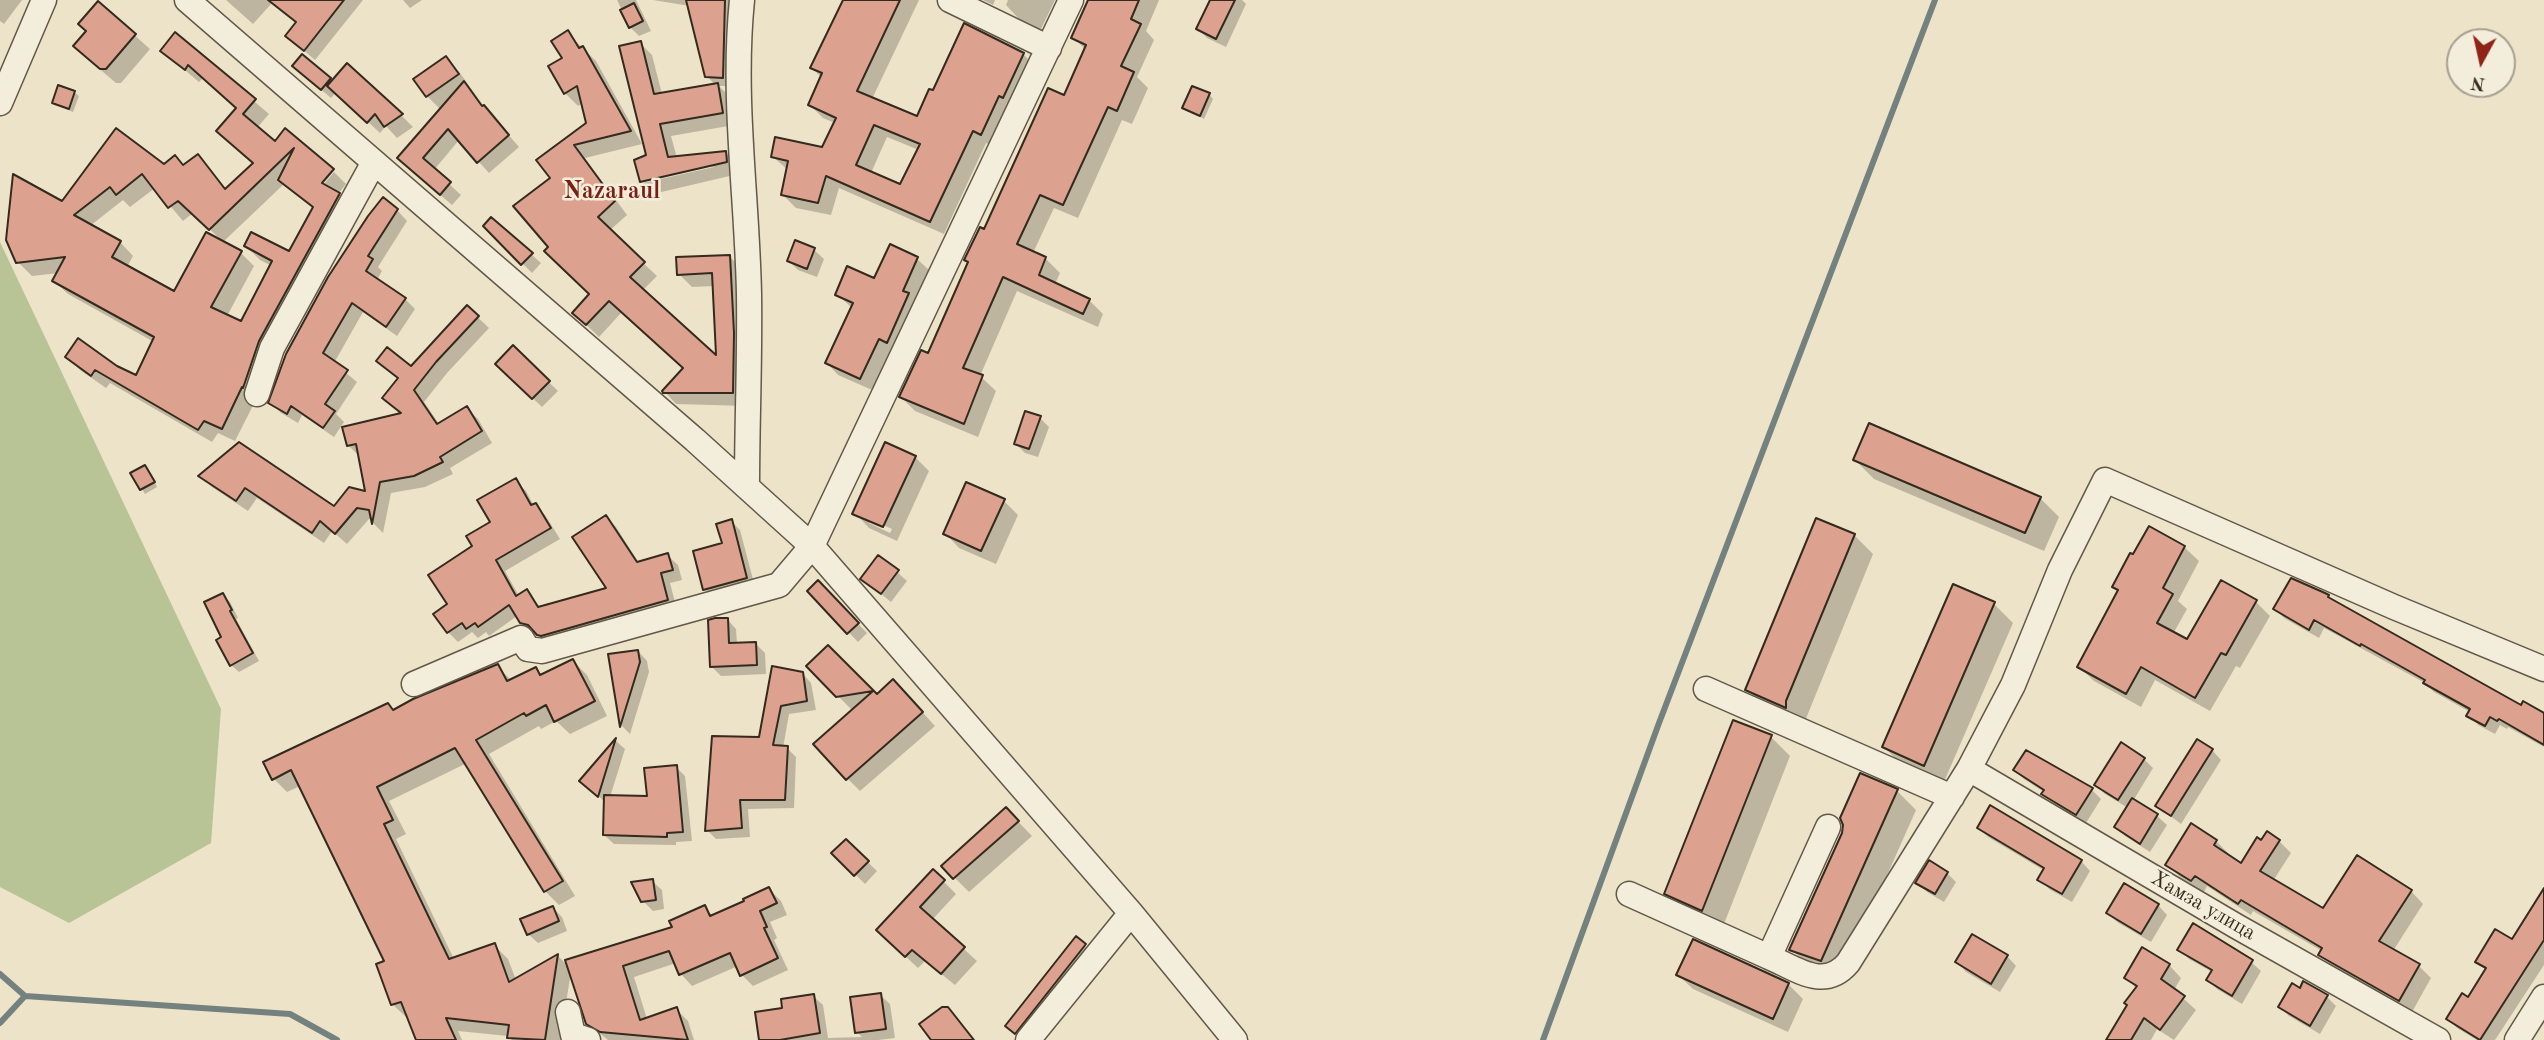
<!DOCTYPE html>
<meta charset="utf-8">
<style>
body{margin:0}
#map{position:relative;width:2544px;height:1040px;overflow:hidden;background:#ede3c8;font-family:"Old Standard TT",serif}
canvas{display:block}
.north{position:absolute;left:2446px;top:28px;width:70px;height:70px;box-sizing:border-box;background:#f3eddb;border:2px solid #a79f8f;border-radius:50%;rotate:188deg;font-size:19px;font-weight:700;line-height:28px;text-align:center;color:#342a1d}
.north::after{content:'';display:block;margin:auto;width:24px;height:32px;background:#8f2418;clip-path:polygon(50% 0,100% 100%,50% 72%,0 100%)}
</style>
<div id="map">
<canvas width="2544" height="1040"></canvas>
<div class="north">N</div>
</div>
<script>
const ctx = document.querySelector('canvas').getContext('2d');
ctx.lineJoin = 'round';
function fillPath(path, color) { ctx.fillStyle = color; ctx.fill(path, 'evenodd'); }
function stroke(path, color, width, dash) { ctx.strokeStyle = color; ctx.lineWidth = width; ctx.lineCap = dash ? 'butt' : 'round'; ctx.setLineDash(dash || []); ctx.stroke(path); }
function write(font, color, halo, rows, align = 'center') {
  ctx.font = font + ' "Old Standard TT",serif'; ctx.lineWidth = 5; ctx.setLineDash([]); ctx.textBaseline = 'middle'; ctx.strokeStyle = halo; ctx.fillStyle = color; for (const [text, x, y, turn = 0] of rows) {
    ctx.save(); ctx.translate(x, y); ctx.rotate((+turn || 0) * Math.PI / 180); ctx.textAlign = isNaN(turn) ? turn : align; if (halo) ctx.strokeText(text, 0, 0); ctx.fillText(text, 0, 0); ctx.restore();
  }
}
fillPath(new Path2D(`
 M0,242L221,709L211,843L69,923L0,887Z`), '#b8c496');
fillPath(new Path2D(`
 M0,0H22L4,24L0,21Z
 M226,0H363L315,60L287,36L297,23L272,3L253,24Z
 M403,0H422L410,8Z
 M617,0H636L651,31L639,36L630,27Z
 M653,0H735L732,86H719L729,96L734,125L671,136L677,158L726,153L738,165V174L653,194L643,183L714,167L648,156L640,43L652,55L662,94L715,85L707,76L690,6Z
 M845,0H919L872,99L918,119L934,92L1023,54L1036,67L995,147L986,143L944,234L839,188L831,215L796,208L783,195L788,170L773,157L823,149L835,123L823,118L810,105L822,78L812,68ZM887,137L919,150L901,186L871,173Z
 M983,0H995L993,5Z
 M1008,0H1055L1041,29L1019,19L1006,5Z
 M1089,0H1159L1146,31L1154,40L1137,77L1148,88L1132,124L1122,120L1078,218L1054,208L1033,253L1045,258L1060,273L1055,284L1089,300L1103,314L1098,327L1017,291L980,376L996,391L978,437L915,411L901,397L929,355L985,231L1064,98L1086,50L1073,37Z
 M1212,0H1242L1246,4L1226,47L1207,38L1198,29Z
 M98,3L150,49L121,83H116L89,60L88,31Z
 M567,33L596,61L642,144L585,158L627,215L609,231L657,276L642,291L718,359L714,286L692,287L679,274L730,257L743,270L746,406L676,404L664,391L685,369L622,312L599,337L574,313L591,294L550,247L552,178L539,160L588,124L583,103L578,106L565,93L564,59Z
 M175,34L269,114L257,128L275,143L285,131L316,189L318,191L334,172L346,184L339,193L353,208L235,441L218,433L212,442L110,383L106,388L80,370L67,357L116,368L137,378L154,342L68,294L54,281L59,273L32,276L18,262L63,204L164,166H184L197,156L227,190L254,164L218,131L237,108L203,78L199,82L162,51ZM284,184L314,209L289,253L246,246L260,260L272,266L242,323L227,316L254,266L241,253L222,243ZM155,188L183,221L193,213L223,242L175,293L127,267L133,256L120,242L90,226L123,200L130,207Z
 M302,56L333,82L401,115L413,127L397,138L386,126L380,133L336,92L331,98L304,75Z
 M446,58L460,73L485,108L519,147L489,173L459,140L434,170L461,195L452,205L410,169L441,110L427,96L416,79Z
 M74,92L79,96L73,112L58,106L54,102Z
 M1209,94L1213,99L1204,119L1184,108Z
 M397,210L407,221L378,267L382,271L377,280L405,299L415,309L397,336L363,312L334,363L357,382L336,414L344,422L334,437L302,415L298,423L281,413L270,402Z
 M492,219L541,263L532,273L485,226Z
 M891,246L917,259L929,270L899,354L891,350L872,390L838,375L827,363L852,308L837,294L875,280Z
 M814,250L824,259L817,277L798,270L789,261Z
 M467,307L489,328L447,373L424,402L439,424L467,408L478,419L492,443L450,468L453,474L425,487L391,493L383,533L373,523L372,519H369L347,544L332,531L324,543L257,498L248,511L212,487L201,476L334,508L367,493L359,456L348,445L402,415L384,398L399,380L378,361L411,368Z
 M513,348L558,391L542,407L497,364Z
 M1040,418L1049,427L1038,457L1025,453L1016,444Z
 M915,457L929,471L897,541L869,528L855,513ZM869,519L892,529L890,533L869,523Z
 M1855,460L2040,498L2059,517L2044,551L1874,479Z
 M149,471L157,487L145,494L133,474Z
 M516,481L526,491L534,506L545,515L560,539L505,571L519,596L527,591L541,608L609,589L606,517L616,527L639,563L667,555L678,565L682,580L670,583L677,610L549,645L538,634L532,633L517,616L489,636L486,632L478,638L472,632L458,642L448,632L450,604L474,546L493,523Z
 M1004,501L1018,515L996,564L959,548L945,533Z
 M731,521L740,530L755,587L713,598L705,589L725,544Z
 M1854,535L1873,554L1805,721L1766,709L1747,689Z
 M2184,547L2199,561L2178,601L2187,609L2173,634L2187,642L2256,602L2270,616L2240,668L2236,666L2210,711L2155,680L2141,707L2094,681L2079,667L2119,592L2114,586Z
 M897,572L907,581L891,602L863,579Z
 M818,583L867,633L858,642L809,591Z
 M223,595L230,602L238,618L236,619L259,661L239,672L231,665L223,638Z
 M2328,596L2334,603L2522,708L2544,716V747L2508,727L2507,729L2500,725L2495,734L2478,725L2469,715L2470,712L2434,692L2425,683L2324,628L2319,638L2284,618L2275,609Z
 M1994,604L2013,623L1943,784L1903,766L1884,747Z
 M727,619L736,629L737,644L755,643L765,653L766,674L721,676L712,667Z
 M828,647L877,696L906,694L935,726L860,791L847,778L856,709H851L808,666Z
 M638,651L647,661L649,672L630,734L622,726L610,656Z
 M573,661L587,675L607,716L570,734L556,721L541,729L539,726L489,754L575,896L559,905L545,891L467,763L389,801L406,834L396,839L454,959L494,945L508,959L516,980L558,956L569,967L674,928L705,908L713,916L769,889L781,901L787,915L770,922L777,938L774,940L788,970L753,986L742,975L738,966L692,986L681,974L676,963L634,977L647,1019L676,1009L688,1021L694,1040H608L587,1023L571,972L560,1040H512L508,1036L458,1031L462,1040H431L392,1004L387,962L300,786L287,792L274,779L394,711L497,666L512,681L535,669L542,676Z
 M774,668L802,673L811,683L816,710L789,714L783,748H787L796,757L794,808L748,809L750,837L716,839L707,830L760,739Z
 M1771,737L1790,756L1722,929L1686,912L1666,893Z
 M616,741L625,749L610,797L648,798L676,767L685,776L692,841L676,842V845L614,844L604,835L605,802L582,781Z
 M2212,750L2221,760L2181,824L2157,806Z
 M2144,759L2153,768L2133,801L2157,816L2167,825L2150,852L2125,836L2116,827L2128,808L2105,794L2096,785Z
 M2015,770L2092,790L2101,799L2086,823L2053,803L2043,794L2044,792L2024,779Z
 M1897,791L1916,810L1841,979L1810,968L1791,949Z
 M1006,809L1032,836L969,892L943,866Z
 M2192,826L2216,841L2228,853L2227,856L2242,865L2279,841L2291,853L2273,881L2323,911L2411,891L2423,904L2393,951L2419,966L2431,978L2412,1012L2332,967L2320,955L2322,951L2253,911L2251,915L2207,886L2204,892L2180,877L2168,865Z
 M1979,828L2081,861L2090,871L2072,902L2049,889L2040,879L2045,871L1988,837Z
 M846,841L877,871L865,884L834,853Z
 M933,871L956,894L932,920L977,961L955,985L925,961L918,968L890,942Z
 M1947,873L1956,882L1944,902L1927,892L1918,883Z
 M652,881L662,890L664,909L653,911L643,901Z
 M2544,897V965L2495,1040H2477L2457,1028L2448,1018L2469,1000L2487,971L2477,961L2513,942Z
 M2158,905L2167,915L2151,942L2117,922L2108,913Z
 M553,908L562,917L567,931L538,943L528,934Z
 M1077,939L1094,955L1023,1040L1008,1026Z
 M2179,949L2251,962L2261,971L2242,1004L2217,989L2208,980L2212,972L2189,959Z
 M2007,956L2016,966L2000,992L1966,972L1957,962Z
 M2169,965L2181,978L2174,990L2196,1010L2174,1040L2157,1029L2151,1040H2108L2137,989L2126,978Z
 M1678,975L1788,984L1803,999L1788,1032L1693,989Z
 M2304,983L2327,997L2336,1006L2320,1034L2289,1016L2280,1007L2300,990Z
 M880,995L890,1004L895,1038L878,1040H761L784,1009L813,996L823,1005L828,1038L862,1037L857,1032Z`), '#0003');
stroke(new Path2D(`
 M0,974L25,996L290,1014L337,1040
 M0,1023L25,996
 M1543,1040L1659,723L1935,0`), '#74817f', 6);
const building = new Path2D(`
 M268,0H344L304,51L285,36L296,22Z
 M686,0H725L723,78L705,77Z
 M843,0H900L857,91L917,116L929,89L933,90L964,23L1024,53L1003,98L999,96L981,135L973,131L930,222L826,176L818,203L781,195L788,161L771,157L775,137L822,147L836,118L808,105L822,73L810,68ZM874,125L920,144L900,184L856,165Z
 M1088,0H1139L1131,19L1141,24L1121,66L1134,72L1117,111L1108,107L1063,205L1040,195L1017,244L1046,257L1039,275L1090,299L1083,314L1003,277L963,368L983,375L964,424L899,397L921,350L928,353L968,262L964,260L980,227L984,229L1048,88L1064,95L1086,45L1071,38Z
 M1210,0H1235L1216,39L1196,29Z
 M98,1L136,34L106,69H100L73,46L86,31L78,24Z
 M634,3L643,21L629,28L620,10Z
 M568,30L579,48L583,46L631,131L574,145L615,201L598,217L645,262L630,277L716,355L712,273L677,275L676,257L730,255L734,333L733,393H663L662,391L683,368L609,301L586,325L572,313L589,294L544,251L548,247L513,206L550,178L536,160L586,123L577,86L564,94L548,66L562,58L551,41Z
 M175,32L256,99L243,114L275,141L285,128L334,169L322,183L340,193L259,341L243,388L242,387L222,429L204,421L198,430L95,370L91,376L65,357L78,338L117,366L136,375L154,337L52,281L65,257L16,263L6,240L13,174L62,201L116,128L164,164L175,155L183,165L198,154L225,189L253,163L216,131L236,108L188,65L185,70L160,51ZM294,148L278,180L313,207L289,251L251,232L244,246L272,261L241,321L211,307L242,251L206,232L174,291L112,257L121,241L74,215L110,187L116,195L142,174L168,208L178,201L209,230Z
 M641,41L654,94L718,83L723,113L660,124L668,157L726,151L727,162L640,182L634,160L646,155L619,46Z
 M302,54L331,78L321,90L292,66Z
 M446,56L459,74L426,97L413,79Z
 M347,63L403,114L384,127L375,114L367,123L327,86Z
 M464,81L482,106L484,105L509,135L477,163L448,129L423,158L451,182L440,195L397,158Z
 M58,85L75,91L69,109L52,103Z
 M1192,86L1210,93L1200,116L1182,108Z
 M383,197L398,209L368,256L373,259L366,271L406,298L386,327L352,303L323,353L348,370L325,404L335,411L323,428L291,406L287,414L268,403L286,354L328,277L368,216Z
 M491,217L533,253L521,265L483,226Z
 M795,240L815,248L807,269L787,261Z
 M890,244L918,257L903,291L909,293L887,343L879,339L860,379L825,363L853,303L835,295L847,266L874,278Z
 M467,305L479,316L436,362L414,390L437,424L467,406L482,431L440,457L443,462L414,476L380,482L372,524L369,510L357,508L335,534L320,521L312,533L245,488L236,501L198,476L239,442L334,506L349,487L365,491L356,444L347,446L342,427L401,413L382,398L398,378L376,361L387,347L411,366Z
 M513,345L550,381L532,399L495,364Z
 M1025,411L1041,416L1029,449L1014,444Z
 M1869,423L2041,497L2025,533L1853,460Z
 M885,442L916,456L883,527L852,514Z
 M145,465L155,482L140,490L130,473Z
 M516,478L531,505L536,503L551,528L496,560L516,596L527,589L538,607L606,588L572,537L606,515L637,562L668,553L673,570L661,573L668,600L541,636L537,635L528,625L520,623L509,605L478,627L475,623L466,629L462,623L447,633L433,614L447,604L428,575L472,546L466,536L490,522L477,500Z
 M966,482L1005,499L981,551L943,534Z
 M1816,518L1855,534L1786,701V708L1745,690Z
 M732,519L747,578L703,590L693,551L722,543L716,524Z
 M2149,526L2185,546L2163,588L2173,594L2157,623L2187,639L2221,580L2257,600L2226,655L2221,653L2195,698L2141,667L2126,694L2077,667L2118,590L2112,587L2130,553L2133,554Z
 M878,555L899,570L881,594L860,579Z
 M2291,578L2325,593L2329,595L2328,597L2521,705L2523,701L2544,713V745L2499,719L2497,721L2490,717L2485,726L2466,716L2470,709L2423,683L2425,680L2361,644L2360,646L2314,620L2309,630L2273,609Z
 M818,580L859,623L847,634L807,591Z
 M1953,584L1995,602L1924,766L1882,747Z
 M223,593L232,610L230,611L253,653L230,666L216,640L221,637L204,602Z
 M715,618H728L729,643L756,642L757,665L710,667L708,620Z
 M828,645L877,694L893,679L923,712L846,780L813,744L873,691L836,697L806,666Z
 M638,650L640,662L620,727L608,654Z
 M573,659L595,701L554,722L546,705L526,716L524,713L476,740L563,881L544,892L455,748L377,787L393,820L384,824L449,959L495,943L509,982L558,954L545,1040L507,1038L509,1025L446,1018L456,1040H416L401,1002L391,1005L376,964L384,961L291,770L272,780L263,762L388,703L393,710L413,699L498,664L507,681L536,667L540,675Z
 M772,666L803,672L807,701L781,706L773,745L788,746L785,800H740L742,828L705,831L712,736L759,737Z
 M1733,720L1772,735L1702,911L1664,894Z
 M616,738L598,797L579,781Z
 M2197,739L2213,749L2171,816L2155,806Z
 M2121,742L2145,758L2118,800L2094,785Z
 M2026,750L2093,788L2076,815L2041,794L2044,790L2013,770Z
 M677,765L683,832L667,833V837L603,835L604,795L647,796L644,768Z
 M1860,773L1898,789L1821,961L1789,950L1842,833L1843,825L1840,818Z
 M2132,798L2158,814L2140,844L2114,827Z
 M1990,805L2082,860L2062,894L2037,880L2044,868L1977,828Z
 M1006,807L1019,821L953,879L941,866Z
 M2191,823L2217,840L2214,845L2241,863L2257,837L2261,840L2267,831L2280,840L2260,871L2323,908L2357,855L2412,890L2379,941L2420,964L2399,1001L2318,955L2322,948L2241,900L2238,904L2195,876L2191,881L2165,865Z
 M846,839L869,861L854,876L831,853Z
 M1929,860L1948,872L1935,894L1915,883Z
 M933,869L945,880L920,907L965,947L941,974L912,950L905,957L876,930Z
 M653,879L656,900L641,902L631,882Z
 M2124,883L2159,904L2141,934L2106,913Z
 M769,887L777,903L760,911L767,927L764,928L778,958L740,976L730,953L679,975L669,951L623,966L640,1020L677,1007L688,1040L600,1032L586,1024L565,960L672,927L669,921L705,905L710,916L744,901L743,899Z
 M2544,888V940L2480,1040L2446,1019L2462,993L2468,997L2486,968L2475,962L2495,929L2512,939Z
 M553,906L559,921L527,935L520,919Z
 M2193,923L2253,960L2232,996L2206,980L2212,970L2177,950Z
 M1972,934L2008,955L1991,984L1955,962Z
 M1076,936L1086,944L1015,1034L1005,1026Z
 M1693,939L1789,983L1773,1019L1676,975Z
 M2142,947L2170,964L2161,979L2185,996L2160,1030L2144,1018L2131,1040H2106L2127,1005L2124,1003L2137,986L2124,978Z
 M2303,981L2328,995L2310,1026L2278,1007L2292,983L2300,988Z
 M881,993L886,1029L855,1033L850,997Z
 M814,994L820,1033L780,1040H759L755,1012L782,1008L781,999Z
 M942,1007H948L974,1040H931L919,1024Z`);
fillPath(building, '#dca18f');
stroke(building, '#342a1d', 2);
const minor = new Path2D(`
 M187,0L695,440L812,546L1131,913L1235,1040
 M742,0C732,98 747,195 749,294C750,358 747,422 747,486
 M950,0L1049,48
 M0,103L44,0
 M257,394L272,348L374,162
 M414,684L521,638L528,649L542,651L779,585L812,546L1071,0
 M1706,689L1952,797
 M1969,769L2236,926L2438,1040
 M1629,894L1769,957L1828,827
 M1769,957C1797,969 1824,991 1848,963L1969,769L2013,685L2060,570L2105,480L2394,607L2544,669
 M568,1012L573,1035L588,1040
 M1028,1040L1131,913
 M2517,1040L2544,997`);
stroke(minor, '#625848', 27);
stroke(minor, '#f3eddb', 24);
write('21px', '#342a1d', '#f3eddb', [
 ["Хамза улица",2203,906,30]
]);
write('bold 24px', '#7a1f14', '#f3eddb', [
 ["Nazaraul",612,192]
]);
</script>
